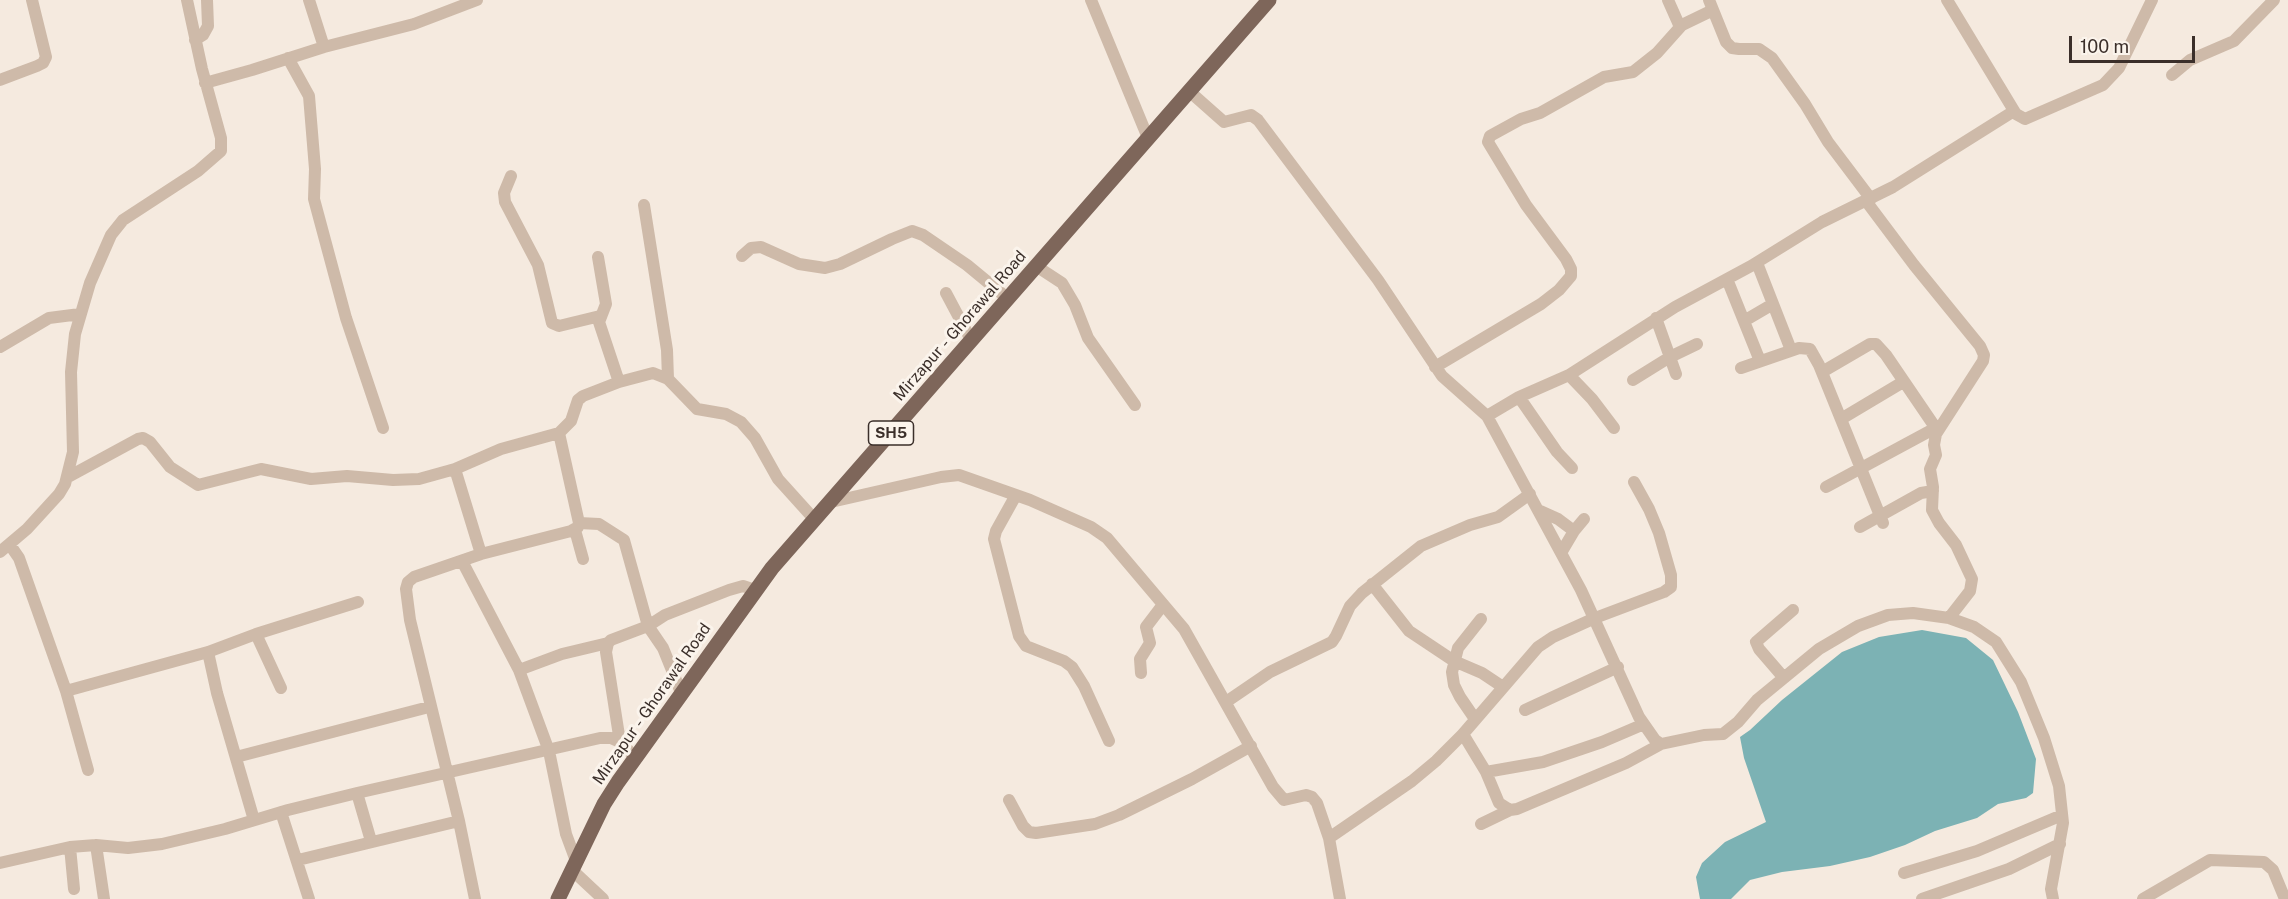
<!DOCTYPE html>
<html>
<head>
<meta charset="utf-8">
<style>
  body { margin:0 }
  #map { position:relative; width:2288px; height:899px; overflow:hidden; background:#f5eadf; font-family:"Public Sans",sans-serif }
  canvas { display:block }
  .scale { position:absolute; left:2069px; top:36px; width:126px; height:27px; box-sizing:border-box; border:3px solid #3b2f2a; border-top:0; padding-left:8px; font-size:18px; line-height:21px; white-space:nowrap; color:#3b2f2a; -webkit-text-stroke:4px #fbf4ec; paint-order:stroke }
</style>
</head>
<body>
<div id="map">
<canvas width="2288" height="899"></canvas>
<div class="scale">100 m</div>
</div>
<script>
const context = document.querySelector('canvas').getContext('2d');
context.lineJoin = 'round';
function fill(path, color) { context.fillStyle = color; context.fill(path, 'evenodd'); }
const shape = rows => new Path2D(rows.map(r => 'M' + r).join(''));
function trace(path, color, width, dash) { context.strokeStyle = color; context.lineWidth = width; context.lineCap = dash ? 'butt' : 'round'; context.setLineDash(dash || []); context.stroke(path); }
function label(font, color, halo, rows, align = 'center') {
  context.font = font + ' "Public Sans",sans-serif'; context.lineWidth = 6; context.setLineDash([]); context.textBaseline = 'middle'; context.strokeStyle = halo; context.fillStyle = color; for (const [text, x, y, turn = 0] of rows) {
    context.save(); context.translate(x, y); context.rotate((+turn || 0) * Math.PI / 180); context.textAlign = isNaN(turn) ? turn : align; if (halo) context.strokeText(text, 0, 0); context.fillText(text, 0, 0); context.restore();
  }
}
const water = shape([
  [1922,630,1966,638,1993,660,2018,712,2036,759,2033,793,2026,798,1998,804,1977,818,1935,831,1905,845,1870,857,1830,866,1782,872,1750,880,1731,899,1700,899,1696,877,1702,863,1725,842,1766,822,1744,758,1740,737,1750,730,1782,700,1842,652,1879,637]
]);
const minor = shape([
  [309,0,324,47],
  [1091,0,1148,138],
  [1668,0,1680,27],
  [1709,0,1726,42,1732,48,1739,49,1759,49,1772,58,1805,104,1828,142,1871,199],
  [1947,0,2016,114,2025,119,2103,85,2119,68,2152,0],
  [195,40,203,35,208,26,207,0],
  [288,58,309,96,315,169,314,199,346,318,383,428],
  [2172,75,2190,60,2234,41,2274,0],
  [0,80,37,66,43,63,46,57,32,0],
  [205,83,252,70,324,47,414,24,477,0],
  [1189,91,1224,122,1251,115,1258,120,1378,280,1442,376,1487,416,1581,590,1639,717,1655,740,1661,744,1704,735,1723,734,1738,722,1757,700,1819,649,1858,626,1888,615,1913,613,1949,618,1974,627,1996,642,2021,682,2044,738,2059,786,2063,823,2051,889,2053,899],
  [511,176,504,193,505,202,538,265,552,323,559,326,600,316],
  [1866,201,1914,265,1980,346,1984,355,1983,361,1936,434,1934,445,1936,455,1930,469,1933,487,1932,510,1939,523,1956,545,1972,579,1970,591,1949,618],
  [644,205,667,350,668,379],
  [742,256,751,248,761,247,799,264,825,268,840,264,892,239,912,231,923,235,967,265,1007,298],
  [598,257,606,304,599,322,619,382],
  [1757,263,1791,350],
  [1036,266,1062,283,1075,305,1088,338,1135,405],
  [1727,279,1760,361],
  [946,293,971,340],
  [1656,318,1676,374],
  [1744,321,1773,304],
  [0,347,49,318,80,314],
  [1435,367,1541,304,1559,290,1571,276,1571,269,1566,259,1526,205,1488,142,1490,136,1521,119,1540,113,1604,77,1633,72,1657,53,1682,25,1713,10],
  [1741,368,1799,348,1810,349,1819,365,1883,523],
  [1822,372,1870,344,1876,344,1886,355,1935,427],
  [1569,375,1592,399,1614,428],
  [1633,380,1670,357,1697,344],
  [1519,397,1557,452,1572,468],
  [1487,416,1519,397,1569,375,1675,307,1751,266,1822,222,1893,187,2014,111],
  [1841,419,1903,382],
  [455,469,481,554],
  [68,477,138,439,143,438,150,442,170,467,198,485,261,469,311,479,347,476,393,480,419,479,455,469,501,449,559,433,571,421,578,400,583,396,619,382,653,373,668,379,697,409,726,414,741,422,755,438,778,479,815,520],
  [1826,487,1941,425],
  [1016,495,996,531,994,539,1019,636,1026,646,1064,661,1072,667,1084,686,1109,741],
  [831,502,941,477,959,475,1030,500,1091,527,1107,538,1184,629,1273,787,1284,800,1306,795,1312,797,1317,803,1329,838,1340,899],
  [1538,510,1558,519,1574,531],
  [579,523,599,524,624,540,648,626,665,615,729,590,743,586,755,590],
  [1860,527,1921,493,1933,491],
  [575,530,583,559],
  [10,545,19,558,66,691,88,770],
  [0,552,27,529,59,494,65,484,73,452,71,372,75,334,90,283,111,235,123,220,198,171,221,151,221,138,202,69,187,0],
  [1561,553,1574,531,1584,519],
  [462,561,519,670,549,751,566,834,576,861],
  [1372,584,1409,631,1454,661,1482,673,1503,687],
  [256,634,281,688],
  [208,652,217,693,254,820],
  [519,670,562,654,608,643],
  [1141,673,1140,659,1150,643,1146,627,1162,606],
  [1784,678,1759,649,1756,642,1793,610],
  [66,691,208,652,256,634,358,602],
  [1226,702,1270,672,1332,642,1336,636,1350,606,1362,593,1421,546,1470,525,1498,517,1530,494],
  [1525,710,1618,667],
  [1475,719,1460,697,1454,685,1452,672,1458,648,1481,619],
  [1463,734,1486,772,1499,803,1510,810,1517,809,1626,763,1661,744],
  [620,742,606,652,608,643,611,640,648,626,663,648,682,695],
  [236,757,429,707],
  [1486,772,1543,762,1602,742,1644,724],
  [357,793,371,841],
  [1009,800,1023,826,1029,832,1036,833,1095,824,1119,815,1192,779,1251,746],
  [281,812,309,899],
  [1481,824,1510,810],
  [1329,838,1412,781,1436,761,1463,734,1538,647,1553,637,1595,618,1664,592,1671,587,1671,575,1659,533,1649,509,1634,482],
  [96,845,104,899],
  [70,847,74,889],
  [298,860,459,821],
  [0,863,70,847,96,845,128,848,162,844,225,829,288,810,357,793,600,738,611,738,620,742,635,757],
  [572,870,603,899],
  [1904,873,1977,851,2062,815],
  [475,899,459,821,410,620,406,589,408,582,414,577,481,554,571,531,578,527,579,523,559,433],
  [1922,899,2009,869,2060,844],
  [2143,899,2210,860,2264,862,2273,870,2285,899]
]);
const major = shape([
  [558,899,604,804,618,782,772,568,1269,0]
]);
const shields = [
  [891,433,45]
];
const shieldNames = [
  ["SH5",891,433]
];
const streetNames = [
  ["Mirzapur - Ghorawal Road",960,326,-49],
  ["Mirzapur - Ghorawal Road",652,704,-55]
];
fill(water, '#7cb2b4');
trace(minor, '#cebaa9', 12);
trace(major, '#7e665a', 15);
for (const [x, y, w] of shields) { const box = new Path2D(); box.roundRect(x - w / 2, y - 12, w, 24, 4.5); context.fillStyle = '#fbf4ec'; context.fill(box); trace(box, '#3b2f2a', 1.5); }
label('bold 15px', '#3b2f2a', null, shieldNames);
label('16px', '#3b2f2a', '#fbf4ec', streetNames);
</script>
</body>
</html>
